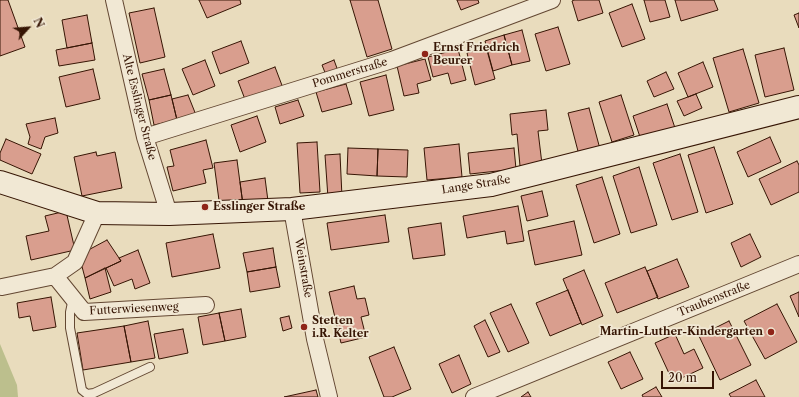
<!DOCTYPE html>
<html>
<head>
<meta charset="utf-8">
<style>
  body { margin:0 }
  #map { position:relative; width:799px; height:397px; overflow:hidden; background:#e9dcbd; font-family:"Libre Caslon Text",serif }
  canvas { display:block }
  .north { position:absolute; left:8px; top:8px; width:40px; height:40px; -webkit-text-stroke:3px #f1e8d4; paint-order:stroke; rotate:64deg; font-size:11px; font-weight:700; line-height:16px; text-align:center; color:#361504 }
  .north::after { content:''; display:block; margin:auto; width:14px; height:18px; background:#361504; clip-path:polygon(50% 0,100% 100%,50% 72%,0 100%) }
  .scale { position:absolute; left:661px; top:371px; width:53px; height:18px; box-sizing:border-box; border:2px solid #361504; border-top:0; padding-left:5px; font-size:12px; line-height:14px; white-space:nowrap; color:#361504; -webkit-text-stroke:3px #f1e8d4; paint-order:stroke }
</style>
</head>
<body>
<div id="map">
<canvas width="799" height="397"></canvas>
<div class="north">N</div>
<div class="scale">20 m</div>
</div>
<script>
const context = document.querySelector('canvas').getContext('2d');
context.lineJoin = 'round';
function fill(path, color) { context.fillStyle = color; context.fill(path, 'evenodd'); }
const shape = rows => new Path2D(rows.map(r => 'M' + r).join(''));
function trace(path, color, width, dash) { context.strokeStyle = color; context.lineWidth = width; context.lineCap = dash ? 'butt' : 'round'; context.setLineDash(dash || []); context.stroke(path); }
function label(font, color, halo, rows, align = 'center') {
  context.font = font + ' "Libre Caslon Text",serif'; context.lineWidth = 3.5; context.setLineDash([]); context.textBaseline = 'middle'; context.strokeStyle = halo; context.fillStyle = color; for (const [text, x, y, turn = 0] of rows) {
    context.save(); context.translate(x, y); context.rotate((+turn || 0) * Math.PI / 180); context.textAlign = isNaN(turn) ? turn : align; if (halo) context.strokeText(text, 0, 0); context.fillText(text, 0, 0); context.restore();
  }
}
const green = shape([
  [0,344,17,385,18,397,0,397]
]);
const building = shape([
  [0,0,8,0,25,47,0,56,0,0],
  [199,0,240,0,241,4,207,18,199,0],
  [350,0,378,0,392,49,367,57,350,0],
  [457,0,478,0,479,3,461,10,457,0],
  [574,0,599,0,603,13,578,21,572,1,574,0],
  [644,0,665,0,670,17,650,22,644,0],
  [675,0,714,0,718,10,681,21,675,0],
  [632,4,645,39,622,47,609,13,632,4],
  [154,8,165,57,140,63,129,13,154,8],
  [799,13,799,28,794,15,799,13],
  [87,15,92,43,67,48,62,20,87,15],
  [558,27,570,64,546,71,535,34,558,27],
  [522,30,530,61,512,65,504,35,522,30],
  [504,35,512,65,493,71,485,41,504,35],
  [241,41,249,63,220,74,212,52,241,41],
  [92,43,95,60,59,66,56,50,92,43],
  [486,47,495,79,475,85,467,53,486,47],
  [784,48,794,90,765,97,755,55,784,48],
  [458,49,466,80,451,84,448,73,433,77,428,57,458,49],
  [743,49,759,103,729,112,713,58,743,49],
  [425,59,431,80,417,84,419,93,404,96,397,66,425,59],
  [205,60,215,86,193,95,182,69,205,60],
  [334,60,338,71,326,75,322,65,334,60],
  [703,62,713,87,688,97,678,73,703,62],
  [275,67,283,88,246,102,238,81,275,67],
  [93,69,100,99,66,107,59,77,93,69],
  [164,69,171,95,149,100,142,74,164,69],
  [666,72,674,89,654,97,647,81,666,72],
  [386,75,394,110,369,116,360,82,386,75],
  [346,84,352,104,322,112,316,92,346,84],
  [696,94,702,108,684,116,677,101,696,94],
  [171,95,177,120,154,125,149,100,171,95],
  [188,95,196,115,177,120,172,99,188,95],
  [621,95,634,135,612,142,599,102,621,95],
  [298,100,304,116,280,124,275,107,298,100],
  [667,104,675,128,641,140,633,116,667,104],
  [589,108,600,149,579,155,568,113,589,108],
  [546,110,548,130,538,131,542,164,520,166,517,134,512,135,510,114,546,110],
  [257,116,266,142,240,152,231,125,257,116],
  [55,118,58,133,45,137,41,149,28,144,30,137,26,124,55,118],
  [770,137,781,162,748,177,737,152,770,137],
  [6,139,41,154,32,174,0,160,0,153,6,139],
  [206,140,213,168,203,170,206,183,173,191,167,167,174,166,170,150,206,140],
  [317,142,320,192,300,193,297,143,317,142],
  [459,144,462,177,427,180,424,148,459,144],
  [714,147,733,204,706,213,688,155,714,147],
  [348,148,378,149,377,176,347,174,348,148],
  [514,148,516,169,470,174,468,153,514,148],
  [378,149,408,150,407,177,377,176,378,149],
  [96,152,97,156,115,152,122,188,82,196,74,157,96,152],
  [340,154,342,197,328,198,325,155,340,154],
  [680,154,698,212,672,220,653,163,680,154],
  [237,160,243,205,220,208,214,163,237,160],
  [797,161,799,165,799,192,771,205,759,179,797,161],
  [639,167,657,225,631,233,613,176,639,167],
  [602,177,620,234,594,243,576,185,602,177],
  [265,178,268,201,243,205,240,182,265,178],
  [542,191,548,216,527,221,521,196,542,191],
  [518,206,524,241,507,244,505,231,467,238,463,216,518,206],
  [66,211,75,250,31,260,26,236,49,231,45,216,66,211],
  [385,215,389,242,331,250,327,223,385,215],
  [574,221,582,255,535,265,528,231,574,221],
  [441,223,445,255,413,259,408,228,441,223],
  [213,234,220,268,172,277,166,243,213,234],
  [750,234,761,257,741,267,731,243,750,234],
  [107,240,121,261,85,278,79,255,107,240],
  [273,248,276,267,247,272,243,253,273,248],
  [138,250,150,283,135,289,132,279,114,286,106,268,121,261,119,258,138,250],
  [677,259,689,287,658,299,647,271,677,259],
  [276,267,280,287,250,292,247,272,276,267],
  [645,267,658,297,617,313,605,283,645,267],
  [105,268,111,292,90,299,85,278,105,268],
  [584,270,603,316,582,325,563,279,584,270],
  [354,286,357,299,365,298,369,315,361,317,366,337,341,343,329,292,354,286],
  [568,290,581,323,550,336,536,303,568,290],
  [799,292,799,317,790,296,799,292],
  [51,297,56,327,33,331,30,316,19,318,17,303,51,297],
  [511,304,529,343,508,352,490,313,511,304],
  [777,304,797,342,765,359,744,321,777,304],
  [241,309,246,337,225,341,219,313,241,309],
  [219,313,225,341,203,345,198,317,219,313],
  [289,316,292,328,283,331,280,318,289,316],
  [485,320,500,352,488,357,474,326,485,320],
  [148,321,155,358,131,362,124,326,148,321],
  [729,321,751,365,720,380,699,336,729,321],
  [124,326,131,362,83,370,77,333,124,326],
  [183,329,188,353,159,359,154,334,183,329],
  [675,334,684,354,694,349,703,368,673,382,655,343,675,334],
  [394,347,411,389,392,397,384,397,369,357,394,347],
  [630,352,643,379,621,389,608,362,630,352],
  [459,355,471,384,452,393,439,364,459,355],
  [756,380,765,397,731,397,729,394,756,380],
  [656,387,662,397,643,397,642,395,656,387],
  [316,390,318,397,284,397,316,390],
  [528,392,531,397,521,397,528,392]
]);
const service = shape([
  [73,298,70,312,70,328,82,390,87,394,94,393,150,367]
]);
const minor = shape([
  [114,0,145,137,169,214],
  [145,137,392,60,552,0],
  [292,209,315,339,329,397],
  [55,276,84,312,206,305],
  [2,287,55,276,75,262,97,213],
  [474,397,799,264]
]);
const secondary = shape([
  [0,182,97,213,169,214,292,209,491,185,799,107]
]);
const markers = [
  [425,54,4,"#8f2418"],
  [205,207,4,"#8f2418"],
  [304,327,4,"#8f2418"],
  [771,332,4,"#8f2418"]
];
const poiNames = [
  ["Ernst Friedrich",433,48],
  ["Beurer",433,61],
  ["Esslinger Straße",213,207],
  ["Stetten",312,321],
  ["i.R. Kelter",312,334],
  ["Martin-Luther-Kindergarten",763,332,"right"]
];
const streetNames = [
  ["Pommerstraße",350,73,-17],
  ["Alte Esslinger Straße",139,107,76],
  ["Lange Straße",476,185,-9],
  ["Weinstraße",303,268,80],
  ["Traubenstraße",714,299,-22],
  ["Futterwiesenweg",134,309,-3]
];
fill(green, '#bcbf8d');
fill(building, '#d99e8e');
trace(building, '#361504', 1);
trace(service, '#634732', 10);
trace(minor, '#634732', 18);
trace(secondary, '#361504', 24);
trace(service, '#f1e8d4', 8);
trace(minor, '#f1e8d4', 16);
trace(secondary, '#f1e8d4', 22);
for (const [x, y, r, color] of markers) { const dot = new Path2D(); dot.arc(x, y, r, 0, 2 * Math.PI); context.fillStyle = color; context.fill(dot); trace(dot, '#f1e8d4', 1.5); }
label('bold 11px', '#361504', '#f1e8d4', poiNames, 'left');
label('11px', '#361504', '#f1e8d4', streetNames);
</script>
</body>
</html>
